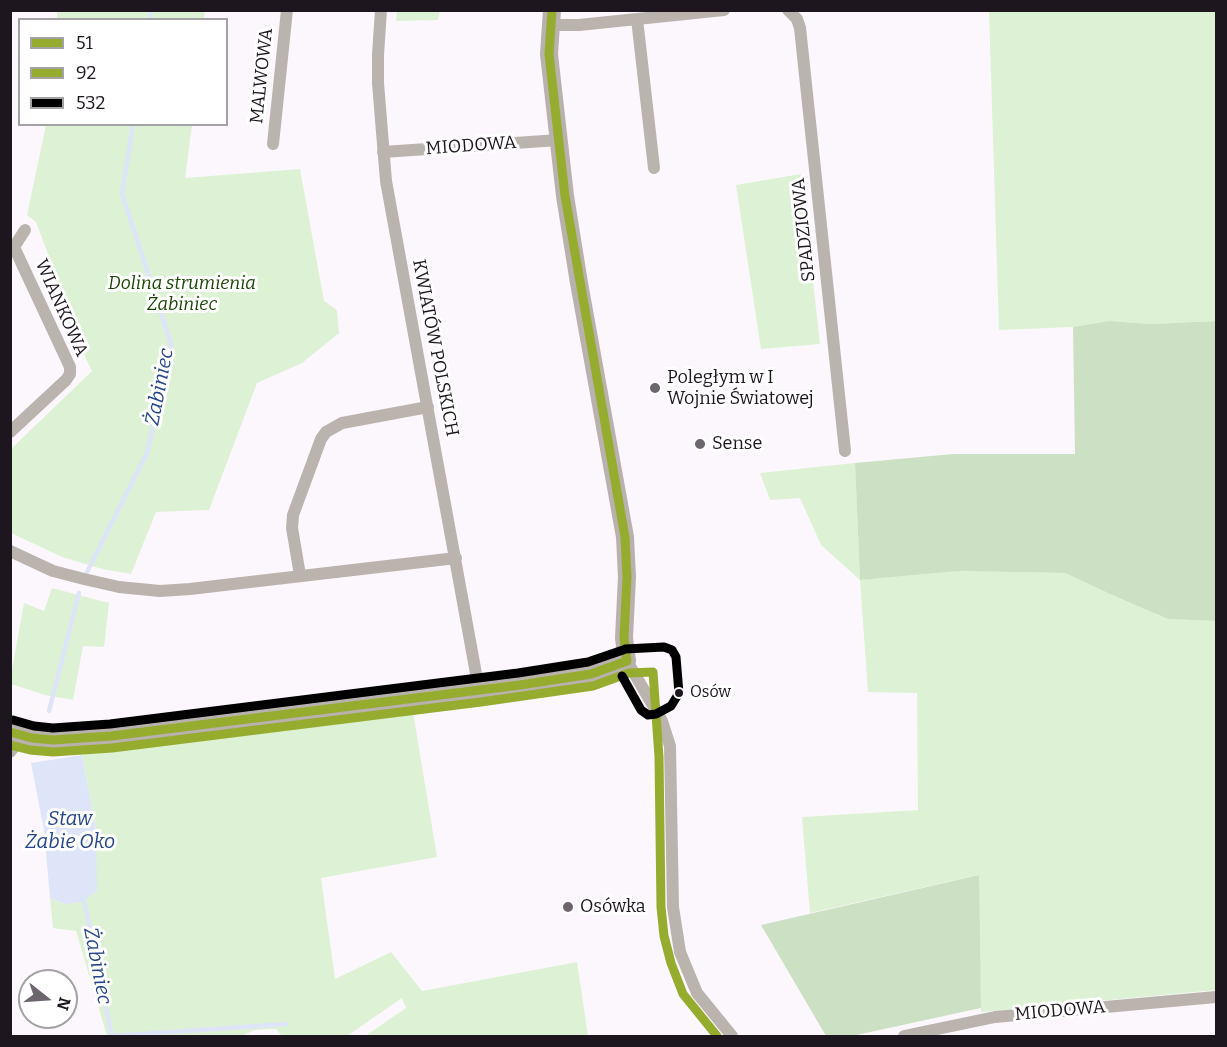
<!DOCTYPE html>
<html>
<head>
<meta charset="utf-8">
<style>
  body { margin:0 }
  #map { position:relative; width:1227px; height:1047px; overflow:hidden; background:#fcf7fd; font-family:Bitter,serif }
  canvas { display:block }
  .frame { position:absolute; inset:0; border:12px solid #1e161f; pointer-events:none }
  .legend { position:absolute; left:18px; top:18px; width:210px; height:108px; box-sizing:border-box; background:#fff; border:2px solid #a5a2a5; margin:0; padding:8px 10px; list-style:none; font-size:18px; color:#1e161f }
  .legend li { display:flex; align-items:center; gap:12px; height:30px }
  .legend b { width:30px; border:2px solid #a5a2a5 }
  .north { position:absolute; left:18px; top:969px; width:60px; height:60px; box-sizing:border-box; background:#fff; border:2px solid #a5a2a5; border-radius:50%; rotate:107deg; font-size:16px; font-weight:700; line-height:24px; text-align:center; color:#1e161f }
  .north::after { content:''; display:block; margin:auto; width:21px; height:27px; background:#6c656d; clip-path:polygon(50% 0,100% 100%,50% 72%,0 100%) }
</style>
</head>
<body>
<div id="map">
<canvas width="1227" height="1047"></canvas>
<div class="frame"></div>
<ul class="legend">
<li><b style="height:8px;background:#95ac2f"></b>51</li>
<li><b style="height:8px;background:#95ac2f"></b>92</li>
<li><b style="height:8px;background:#000"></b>532</li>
</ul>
<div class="north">N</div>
</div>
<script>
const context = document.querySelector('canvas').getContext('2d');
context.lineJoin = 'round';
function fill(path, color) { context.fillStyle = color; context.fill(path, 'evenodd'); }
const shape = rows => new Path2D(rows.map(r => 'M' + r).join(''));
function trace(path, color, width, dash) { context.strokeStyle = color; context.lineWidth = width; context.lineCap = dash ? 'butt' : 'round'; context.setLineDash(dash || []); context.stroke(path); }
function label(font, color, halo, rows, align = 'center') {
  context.font = font + ' Bitter,serif'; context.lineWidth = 6; context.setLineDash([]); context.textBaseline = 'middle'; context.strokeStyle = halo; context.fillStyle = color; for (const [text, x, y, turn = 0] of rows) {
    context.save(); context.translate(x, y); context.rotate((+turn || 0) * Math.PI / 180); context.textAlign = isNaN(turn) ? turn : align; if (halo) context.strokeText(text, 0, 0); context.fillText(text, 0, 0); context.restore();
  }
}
const green = shape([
  [57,11,57,10,205,11,204,19,57,19],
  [397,11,397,10,440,11,438,20,396,21],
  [989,11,1216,11,1216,321,1151,324,1109,321,1073,327,999,330],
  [46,125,192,125,185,178,300,169,324,301,337,310,339,333,302,363,257,383,209,510,156,512,131,574,102,569,62,557,11,533,11,449,92,371,49,281,51,262,36,222,27,215],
  [801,174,820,344,761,349,736,185],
  [855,463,860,580,959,571,1065,573,1112,595,1168,619,1216,621,1216,990,981,1012,978,875,810,913,802,817,918,810,917,693,868,692,860,580,821,545,800,498,770,500,760,473],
  [52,588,109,603,104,647,83,646,73,700,45,695,11,684,11,675,24,603,44,611],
  [413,712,437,857,321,878,335,979,391,952,422,991,577,962,588,1036,365,1036,406,1008,402,998,347,1036,282,1036,276,1029,270,1029,255,1030,241,1036,107,1036,76,931,53,928,50,898,65,904,96,829,82,755,95,751]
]);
const forest = shape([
  [1109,321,1151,324,1216,321,1216,621,1168,619,1112,595,1065,573,959,571,860,580,855,463,953,454,1075,454,1073,327],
  [979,875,981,1008,967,1011,852,1036,826,1036,761,925]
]);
const water = shape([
  [82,755,96,829,97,891,81,902,65,904,50,898,44,830,31,763]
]);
const stream = shape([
  [150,20,151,10],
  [87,572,147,453,171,344,122,194,133,124],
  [49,711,79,593],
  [83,896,112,1036,286,1024]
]);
const street = shape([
  [381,10,378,55,378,83,386,181,479,690],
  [788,10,797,19,800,28,845,451],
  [637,19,654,168],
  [550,25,579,25,724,10],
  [273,144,287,10],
  [383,152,559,140],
  [14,247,25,230],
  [10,252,14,247,70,367,70,374,66,380,10,432],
  [10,551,53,571,84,579,119,587,160,591,190,589,456,558],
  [300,575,292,528,293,515,321,439,326,432,342,423,428,407],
  [627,661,662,721,670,746,673,907,680,952,697,993,732,1036],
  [10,752,23,736],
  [904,1036,995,1017,1216,997]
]);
const secondary = shape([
  [10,732,32,738,53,740,111,736,520,685,591,674,627,661,624,638,627,577,625,537,579,283,565,196,549,54,552,10]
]);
const bus1 = shape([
  [552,10,549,54,565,196,625,537,627,577,624,638,627,661],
  [10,732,32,738,53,740,111,736,520,685,591,674,627,661]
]);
const bus2 = shape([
  [10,745,30,750,53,752,112,748,481,702,593,686,629,673,653,672,659,757,661,907,664,936,671,963,683,994,717,1036]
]);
const bus3 = shape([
  [622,676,641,710,648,715,656,714,671,706,679,693,676,657,672,650,664,647,625,649],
  [13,720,34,726,53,728,110,724,518,673,588,662,623,650]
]);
const markers = [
  [655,388,6,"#6c656d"],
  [700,444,6,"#6c656d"],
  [679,693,5,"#1e161f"],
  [568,907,6,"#6c656d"]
];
const busNames = [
  ["Osów",690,693]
];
const streetNames = [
  ["MALWOWA",262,76,-84],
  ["MIODOWA",471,146,-4],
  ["SPADZIOWA",804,230,-96],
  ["WIANKOWA",61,308,66],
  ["KWIATÓW POLSKICH",435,348,79],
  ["MIODOWA",1060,1011,-5]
];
const parkNames = [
  ["Dolina strumienia",182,284],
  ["Żabiniec",182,305]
];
const poiNames = [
  ["Poległym w I",667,378],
  ["Wojnie Światowej",667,399],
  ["Sense",712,444],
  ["Osówka",580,907]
];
const waterNames = [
  ["Żabiniec",160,387,-79],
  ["Staw",70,819],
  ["Żabie Oko",70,842],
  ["Żabiniec",97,966,79]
];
fill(green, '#ddf2d4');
fill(forest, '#cce1c3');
fill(water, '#dee5f9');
trace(stream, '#dee5f9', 4.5);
trace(street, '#bab3ae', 12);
trace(secondary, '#b9b1ae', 18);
trace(bus1, '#95ac2f', 9);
trace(bus2, '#95ac2f', 9);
trace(bus3, '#000', 9);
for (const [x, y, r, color] of markers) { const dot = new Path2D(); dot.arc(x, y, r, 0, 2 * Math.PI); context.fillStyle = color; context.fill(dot); trace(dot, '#fff', 2); }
label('16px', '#1e161f', '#fff', busNames, 'left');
label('18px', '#1e161f', '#fff', streetNames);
label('italic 18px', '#1c4406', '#fff', parkNames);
label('18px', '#1e161f', '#fff', poiNames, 'left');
label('italic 20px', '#27458c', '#fff', waterNames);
</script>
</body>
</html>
